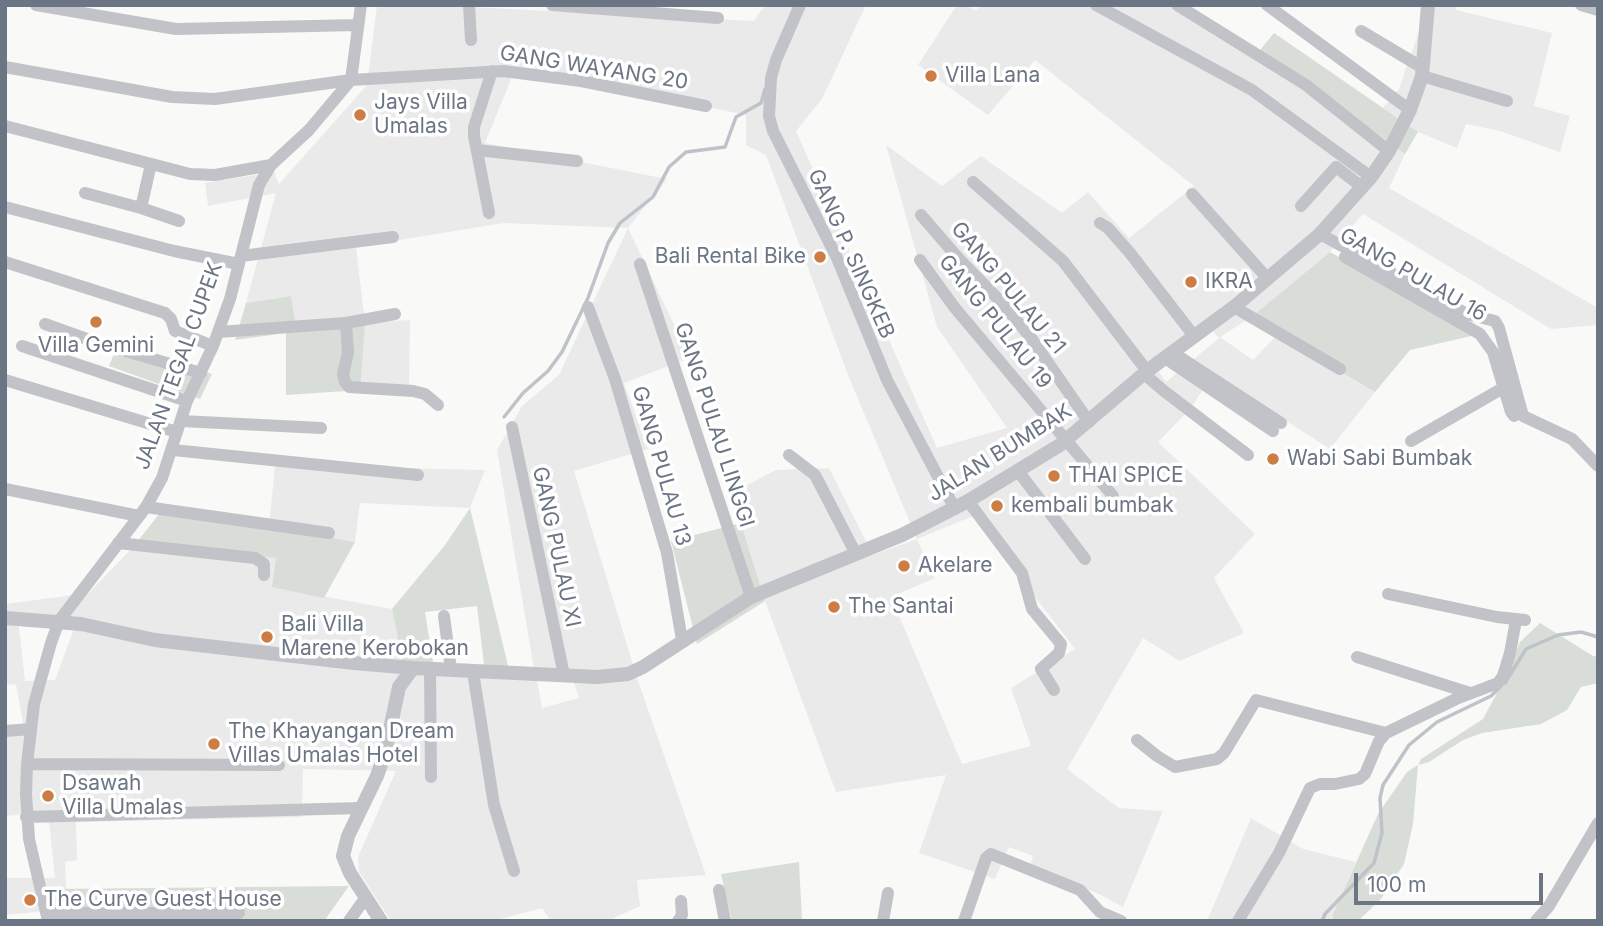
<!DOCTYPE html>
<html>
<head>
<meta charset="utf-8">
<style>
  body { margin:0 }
  #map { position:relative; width:1603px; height:926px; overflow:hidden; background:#f9f9f7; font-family:Inter,sans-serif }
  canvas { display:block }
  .frame { position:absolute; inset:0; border:7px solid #6c7584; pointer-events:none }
  .scale { position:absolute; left:1354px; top:873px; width:189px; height:32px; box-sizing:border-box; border:4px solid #6c7584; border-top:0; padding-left:9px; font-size:21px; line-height:24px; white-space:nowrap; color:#6c7584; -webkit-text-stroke:5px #fff; paint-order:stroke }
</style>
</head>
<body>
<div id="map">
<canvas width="1603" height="926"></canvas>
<div class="frame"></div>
<div class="scale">100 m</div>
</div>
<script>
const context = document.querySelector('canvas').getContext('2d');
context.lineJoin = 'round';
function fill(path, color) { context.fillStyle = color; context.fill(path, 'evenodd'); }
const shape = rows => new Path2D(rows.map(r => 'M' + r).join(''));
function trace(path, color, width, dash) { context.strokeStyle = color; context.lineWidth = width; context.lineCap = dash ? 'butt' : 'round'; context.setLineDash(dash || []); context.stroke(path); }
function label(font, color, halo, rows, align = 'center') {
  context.font = font + ' Inter,sans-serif'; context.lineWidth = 7; context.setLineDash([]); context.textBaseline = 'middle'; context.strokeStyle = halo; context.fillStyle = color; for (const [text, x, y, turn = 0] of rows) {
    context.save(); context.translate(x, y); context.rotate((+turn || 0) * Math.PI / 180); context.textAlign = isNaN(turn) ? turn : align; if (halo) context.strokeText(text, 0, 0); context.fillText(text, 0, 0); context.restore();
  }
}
const built = shape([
  [377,5,430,5,754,21,765,5,866,5,822,99,796,131,937,448,1007,428,937,327,886,145,942,186,981,156,1062,213,1088,192,1129,238,1194,186,1035,60,988,115,918,65,957,5,965,5,976,11,981,5,1180,5,1260,50,1405,154,1389,188,1598,308,1598,325,1551,329,1363,214,1330,252,1250,318,1220,337,1253,360,1278,334,1375,392,1330,449,1213,374,1191,408,1158,442,1255,534,1214,578,1244,633,1180,661,1143,638,1067,769,1119,808,1163,811,1123,907,1099,894,1030,865,1033,856,1009,847,995,879,919,853,946,775,836,792,765,601,732,493,776,470,829,468,873,555,917,539,848,375,766,155,746,145,746,115,516,67,485,143,667,179,628,228,690,358,624,383,648,449,574,471,638,681,706,875,637,880,640,906,607,921,551,921,542,908,492,921,391,921,359,872,358,857,396,771,303,769,302,817,76,822,77,860,65,862,66,889,55,889,54,910,5,915,5,878,55,878,48,812,5,816,5,729,24,728,16,684,5,685,5,604,89,593,134,546,277,558,273,587,392,609,404,669,535,675,497,450,522,406,559,375,628,228,504,223,356,247,365,323,410,320,409,388,360,390,297,331,291,296,246,303,276,193,208,206,205,183,274,172,279,184,367,85],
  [1207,325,1219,338,1166,382,1155,366],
  [973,516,1075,649,1011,688,1031,746,962,764,891,597,935,578,917,539],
  [18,620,76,623,55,680,25,681],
  [536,675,573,679,579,698,542,708],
  [1428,5,1456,5,1456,10,1552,33,1534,106,1570,116,1560,152,1500,131,1466,124,1457,148,1418,132,1383,108,1399,89],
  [275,466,361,467,485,470,470,508,360,503,355,542,269,526],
  [1251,818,1303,849,1356,862,1333,914,1333,921,1207,921]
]);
const green = shape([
  [1274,33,1418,132,1405,154,1260,50],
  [1330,252,1480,334,1410,350,1375,392,1250,318],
  [291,296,297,331,365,323,360,390,286,395,286,333,235,340,246,303],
  [118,344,212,374,200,399,109,366],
  [470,508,510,674,485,672,477,606,425,612,434,669,404,669,392,609,445,545],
  [163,509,269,526,355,542,324,598,272,587,276,558,134,546],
  [741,523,765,601,697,644,671,541],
  [1540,623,1593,656,1598,657,1598,683,1581,687,1567,710,1541,724,1482,733,1463,740,1429,762,1418,765,1413,824,1404,864,1381,899,1358,921,1333,921,1333,914,1378,814,1407,772,1418,765,1421,759,1483,719,1507,674,1520,642],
  [799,862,802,921,732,921,721,874],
  [349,886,324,921,149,917,148,921,57,921,54,910,55,889]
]);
const stream = shape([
  [504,417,523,393,548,371,562,352,588,298,608,243,620,223,653,197,669,167,686,152,725,147,736,117,761,103,765,89],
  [1505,683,1526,649,1558,635,1581,632,1598,637],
  [1322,921,1325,914,1374,863,1382,833,1380,798,1383,785,1409,745,1437,722,1491,696,1499,688]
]);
const minor = shape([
  [36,5,176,29,358,25],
  [469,5,471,40],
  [552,5,718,18],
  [800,5,776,60,771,78,769,116,773,131,837,258,887,380,955,509],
  [1096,5,1252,90,1371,177],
  [1177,5,1306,85,1389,151],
  [1267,5,1410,110],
  [1581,5,1598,10],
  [1361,31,1423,68],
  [5,67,172,97,215,99,351,80,503,71,581,81,706,106],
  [1422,76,1507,101],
  [5,126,190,174,215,175,271,165],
  [477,150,577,161],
  [973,182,1063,261,1147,371],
  [85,193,141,208,179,221],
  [1192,194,1268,279],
  [1301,206,1336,167,1362,187],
  [5,207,174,251,239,264],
  [141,208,151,164],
  [489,213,474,136,474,127,492,71],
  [921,215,959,259,1003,304,1031,338,1089,422],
  [1100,223,1108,228,1130,253,1194,336],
  [1320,234,1467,314,1495,321,1499,328,1523,416,1572,439,1598,466],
  [241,256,393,237],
  [1345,257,1480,334,1493,352,1511,412,1514,416],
  [920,260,955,308,1113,496],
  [5,262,165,313,171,319,175,331,213,346],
  [640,264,751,597],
  [588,307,615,379,667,553,682,640],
  [1234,307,1340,369],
  [346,323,348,353,343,374,345,382,349,387,413,391,425,394,438,405],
  [45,324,95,342,201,373],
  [218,332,346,323,395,314],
  [22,346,187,401],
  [1172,352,1281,423],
  [1165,358,1273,431],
  [1144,374,1164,391,1248,455],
  [5,380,177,432],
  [181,421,321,428],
  [512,427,564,675],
  [1411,441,1503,388],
  [173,450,418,475],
  [789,455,815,475,856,554],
  [1018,471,1085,559],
  [5,489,139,516],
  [968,501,1022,573,1032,609,1061,644,1059,653,1041,669,1054,690],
  [146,507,329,533],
  [118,543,255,558,264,564,264,575],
  [1388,594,1497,617,1525,620],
  [444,616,451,670],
  [1357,657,1470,693],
  [430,669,431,777],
  [473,672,494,805,514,871],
  [5,731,31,729],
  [1137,740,1157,756,1175,767,1217,759,1224,753,1256,700,1386,733],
  [27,764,279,765],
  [26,817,361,808],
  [719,890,725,921],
  [47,913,239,913],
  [48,921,29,839,26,794,27,764,34,704,51,643,59,621,146,507,162,478,187,401,213,346,230,299,259,185,271,165,309,130,351,80,361,5],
  [349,921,366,897],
  [678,921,682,915,681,901],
  [883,921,888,893],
  [964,921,986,858,991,854,1080,890,1100,912,1121,921],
  [1238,921,1279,853,1310,788,1320,784,1335,784,1359,779,1365,774,1379,741,1386,733,1456,699,1498,683,1503,676,1510,653,1516,620],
  [1536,921,1549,906,1598,823]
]);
const tertiary = shape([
  [5,618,81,624,155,640,354,663,413,668,597,677,628,674,643,667,751,597,902,535,968,501,1060,445,1147,371,1234,307,1320,234,1371,177,1389,151,1410,110,1422,76,1428,5],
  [381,921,350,873,343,856,348,836,377,776,385,753,399,687,413,668]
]);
const markers = [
  [931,76,7,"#cd7d43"],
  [360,115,7,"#cd7d43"],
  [820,257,7,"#cd7d43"],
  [1191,282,7,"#cd7d43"],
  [96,322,7,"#cd7d43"],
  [1273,459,7,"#cd7d43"],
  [1054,476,7,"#cd7d43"],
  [997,506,7,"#cd7d43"],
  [904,566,7,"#cd7d43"],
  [834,607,7,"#cd7d43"],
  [267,637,7,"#cd7d43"],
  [214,744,7,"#cd7d43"],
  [48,796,7,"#cd7d43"],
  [30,900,7,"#cd7d43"]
];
const streetNames = [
  ["GANG WAYANG 20",594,68,9],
  ["GANG P. SINGKEB",851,254,66],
  ["GANG PULAU 16",1413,275,30],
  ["GANG PULAU 21",1008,288,50],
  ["GANG PULAU 19",995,322,51],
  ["JALAN TEGAL CUPEK",179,366,-70],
  ["GANG PULAU LINGGI",714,425,72],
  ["JALAN BUMBAK",1000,453,-32],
  ["GANG PULAU 13",661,466,74],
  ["GANG PULAU XI",556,547,78]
];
const poiNames = [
  ["Villa Lana",945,76],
  ["Jays Villa",374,103],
  ["Umalas",374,127],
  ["Bali Rental Bike",806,257,"right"],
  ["IKRA",1205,282],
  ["Villa Gemini",96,346,"center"],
  ["Wabi Sabi Bumbak",1287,459],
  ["THAI SPICE",1068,476],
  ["kembali bumbak",1011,506],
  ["Akelare",918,566],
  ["The Santai",848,607],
  ["Bali Villa",281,625],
  ["Marene Kerobokan",281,649],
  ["The Khayangan Dream",228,732],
  ["Villas Umalas Hotel",228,756],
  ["Dsawah",62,784],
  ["Villa Umalas",62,808],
  ["The Curve Guest House",44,900]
];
fill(built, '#eaeaea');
fill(green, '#d8ddd7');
trace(stream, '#bdc3c9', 3.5);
trace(minor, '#c1c3c8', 12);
trace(tertiary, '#c1c3c8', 14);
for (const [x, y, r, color] of markers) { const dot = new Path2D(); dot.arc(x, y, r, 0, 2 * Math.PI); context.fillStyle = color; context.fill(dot); trace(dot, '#fff', 2.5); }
label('21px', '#6c7584', '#fff', streetNames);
label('21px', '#6c7584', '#fff', poiNames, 'left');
</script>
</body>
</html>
